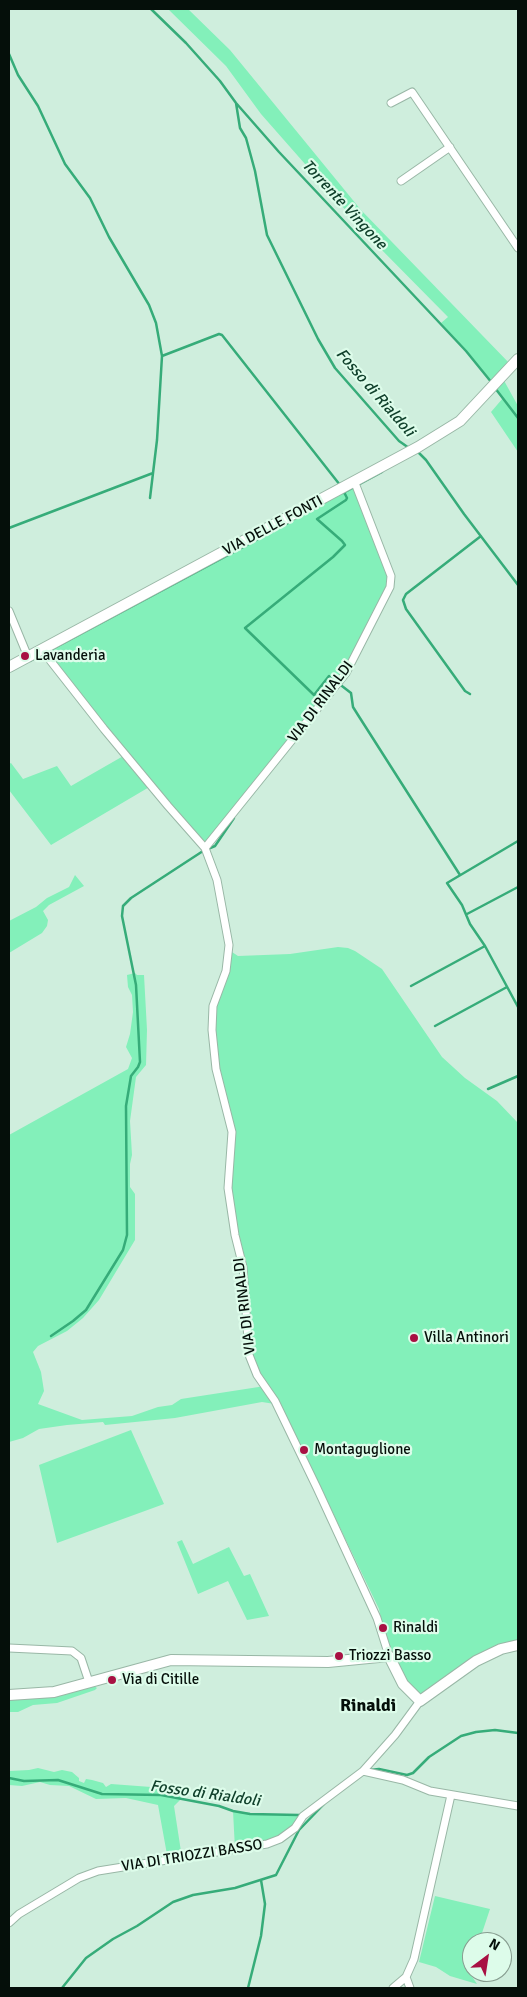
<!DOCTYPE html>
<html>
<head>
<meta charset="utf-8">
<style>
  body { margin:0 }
  #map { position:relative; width:527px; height:1997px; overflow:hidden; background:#cfeedd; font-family:Signika,sans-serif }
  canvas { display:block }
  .frame { position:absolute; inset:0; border:10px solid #050f0a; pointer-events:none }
  .north { position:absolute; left:462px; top:1932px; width:50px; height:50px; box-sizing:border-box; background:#ddfcea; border:1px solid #879d90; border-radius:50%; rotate:31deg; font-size:14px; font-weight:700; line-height:20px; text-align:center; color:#050f0a }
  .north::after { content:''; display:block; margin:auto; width:18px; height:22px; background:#a81143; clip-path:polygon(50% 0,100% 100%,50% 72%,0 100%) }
</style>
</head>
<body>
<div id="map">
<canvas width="527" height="1997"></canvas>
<div class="frame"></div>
<div class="north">N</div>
</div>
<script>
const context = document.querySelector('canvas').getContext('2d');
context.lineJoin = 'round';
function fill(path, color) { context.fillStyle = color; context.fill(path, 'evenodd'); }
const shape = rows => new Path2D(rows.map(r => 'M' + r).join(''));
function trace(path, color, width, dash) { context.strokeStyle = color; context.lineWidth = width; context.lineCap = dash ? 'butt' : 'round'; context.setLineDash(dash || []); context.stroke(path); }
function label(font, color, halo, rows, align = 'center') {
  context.font = font + ' Signika,sans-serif'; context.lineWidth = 4.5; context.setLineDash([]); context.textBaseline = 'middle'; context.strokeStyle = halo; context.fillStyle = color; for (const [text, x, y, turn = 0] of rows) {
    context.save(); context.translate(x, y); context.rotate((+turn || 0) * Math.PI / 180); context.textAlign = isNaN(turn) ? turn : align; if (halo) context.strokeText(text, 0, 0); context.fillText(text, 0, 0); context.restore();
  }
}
const green = shape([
  [168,9,188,9,230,50,361,210,512,366,502,377,518,406,518,452,491,412,503,398,466,351,441,323,448,317,371,239,261,114,226,66],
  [355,483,391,576,390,587,346,673,205,848,151,786,51,845,9,790,9,764,11,763,23,779,57,766,71,786,125,755,42,650],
  [75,875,84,886,49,905,43,911,48,920,47,926,42,933,9,953,9,921,36,907,47,898,69,887],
  [338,947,348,948,355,951,382,969,442,1057,465,1078,497,1101,518,1123,518,1645,501,1649,420,1701,389,1656,379,1609,281,1405,262,1402,175,1418,105,1425,103,1422,67,1425,39,1429,23,1438,9,1442,9,1135,128,1069,132,1058,126,1047,130,1034,133,1012,132,995,128,987,127,975,135,973,137,975,144,975,147,1030,146,1065,136,1077,130,1121,132,1155,130,1164,130,1187,135,1194,135,1240,99,1300,83,1318,67,1331,38,1346,33,1352,41,1372,44,1391,38,1404,82,1420,132,1416,158,1407,172,1405,181,1399,265,1386,249,1355,243,1267,228,1188,232,1146,216,1069,213,1006,229,950,238,956,290,954],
  [131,1430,164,1504,57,1543,39,1465],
  [182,1540,193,1564,229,1547,244,1576,250,1574,269,1616,247,1620,228,1581,198,1594,177,1542],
  [89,1682,97,1688,95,1690,57,1703,33,1705,18,1712,9,1712,9,1695],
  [38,1768,54,1772,62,1770,72,1772,79,1778,79,1781,84,1783,86,1779,92,1780,103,1783,106,1787,111,1784,178,1789,181,1799,174,1806,182,1858,168,1860,158,1805,126,1798,96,1799,69,1786,50,1785,40,1782,22,1786,9,1785,9,1771,29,1770],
  [233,1811,260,1814,303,1816,280,1839,235,1849],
  [435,1896,490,1909,479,1942,472,1942,472,1964,469,1972,477,1984,450,1976,436,1967,419,1962]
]);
const stream = shape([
  [151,9,186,43,220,81,236,103,279,152,466,351,492,383],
  [9,54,18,75,38,106,65,164,90,198,109,237,149,305,156,323,162,356,157,440,150,498],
  [236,103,240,128,246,138,255,171,267,235,318,339,335,368,399,441,409,448],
  [162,356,219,334,222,335,340,485],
  [495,388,518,418],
  [417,451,426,460,464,514,518,585],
  [343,490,347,498,346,500,317,519,342,541,345,545,333,557,245,628,314,695,329,676,351,693,353,707,358,715,460,875],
  [343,493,382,472],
  [9,528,153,473],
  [30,661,290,522],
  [470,694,465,691,406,609,403,600,406,594,481,536],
  [518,841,447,883,462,905,470,924,485,946,518,1007],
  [467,914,518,887],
  [411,986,485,946],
  [435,1026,507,987],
  [488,1089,518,1076],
  [51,1336,73,1321,86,1310,123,1250,127,1235,126,1106,131,1076,138,1067,140,1062,136,985,122,916,123,906,131,898,203,851,215,846,234,818],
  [370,1770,379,1769,407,1775,413,1773,429,1757,461,1736,476,1732,495,1730,518,1733],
  [9,1778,24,1781,58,1780,102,1794,161,1795,219,1806,233,1811,250,1814,299,1815,301,1817],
  [62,1988,86,1958,113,1939,137,1926,173,1902,193,1895,235,1888,276,1875,299,1830,324,1804],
  [248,1988,261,1936,265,1904,261,1880]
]);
const street = shape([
  [391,103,412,92,518,248],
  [401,181,450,147],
  [9,611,28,657],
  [42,650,104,729,168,806,205,848,217,880,229,945,226,971,213,1006,212,1030,216,1069,232,1132,228,1188,235,1235,243,1267,249,1355,257,1375,275,1401,317,1488,377,1618,389,1656],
  [205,848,346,673,390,587,391,576,355,483],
  [9,1648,72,1651,81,1658,89,1682],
  [363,1771,403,1780,430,1791,518,1806],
  [9,1923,19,1914,79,1878,98,1871,267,1844,280,1839,295,1828,303,1816,363,1771,395,1735,420,1701],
  [406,1977,410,1988],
  [393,1988,406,1977,414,1959,451,1795]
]);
const secondary = shape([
  [9,667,418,447,460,421,518,359],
  [9,1695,54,1692,171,1660,328,1662,389,1656,403,1684,420,1701,476,1661,501,1649,518,1645]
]);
const markers = [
  [25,656,5,"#a81143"],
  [414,1338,5,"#a81143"],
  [304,1450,5,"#a81143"],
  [383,1628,5,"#a81143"],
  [339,1656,5,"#a81143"],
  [112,1680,5,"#a81143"]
];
const streetNames = [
  ["VIA DELLE FONTI",273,526,-28],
  ["VIA DI RINALDI",321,702,-53],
  ["VIA DI RINALDI",245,1306,-97],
  ["VIA DI TRIOZZI BASSO",192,1856,-9]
];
const poiNames = [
  ["Lavanderia",35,656],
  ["Villa Antinori",424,1338],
  ["Montaguglione",314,1450],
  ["Rinaldi",393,1628],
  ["Triozzi Basso",349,1656],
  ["Via di Citille",122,1680]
];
const waterNames = [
  ["Torrente Vingone",344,205,47],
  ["Fosso di Rialdoli",375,393,49],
  ["Fosso di Rialdoli",205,1794,8]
];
const quarterNames = [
  ["Rinaldi",368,1706]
];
fill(green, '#83f0ba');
trace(stream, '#36ac79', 2.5);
trace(street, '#99b7a6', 9);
trace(secondary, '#99b7a6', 12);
trace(street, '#fff', 7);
trace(secondary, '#fff', 10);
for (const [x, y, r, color] of markers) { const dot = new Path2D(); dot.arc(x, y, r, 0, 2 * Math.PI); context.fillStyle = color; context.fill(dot); trace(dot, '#ddfcea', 2); }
label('15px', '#050f0a', '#ddfcea', streetNames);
label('15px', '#050f0a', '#ddfcea', poiNames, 'left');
label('italic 16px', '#11412c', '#ddfcea', waterNames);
label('bold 18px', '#050f0a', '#ddfcea', quarterNames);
</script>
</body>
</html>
